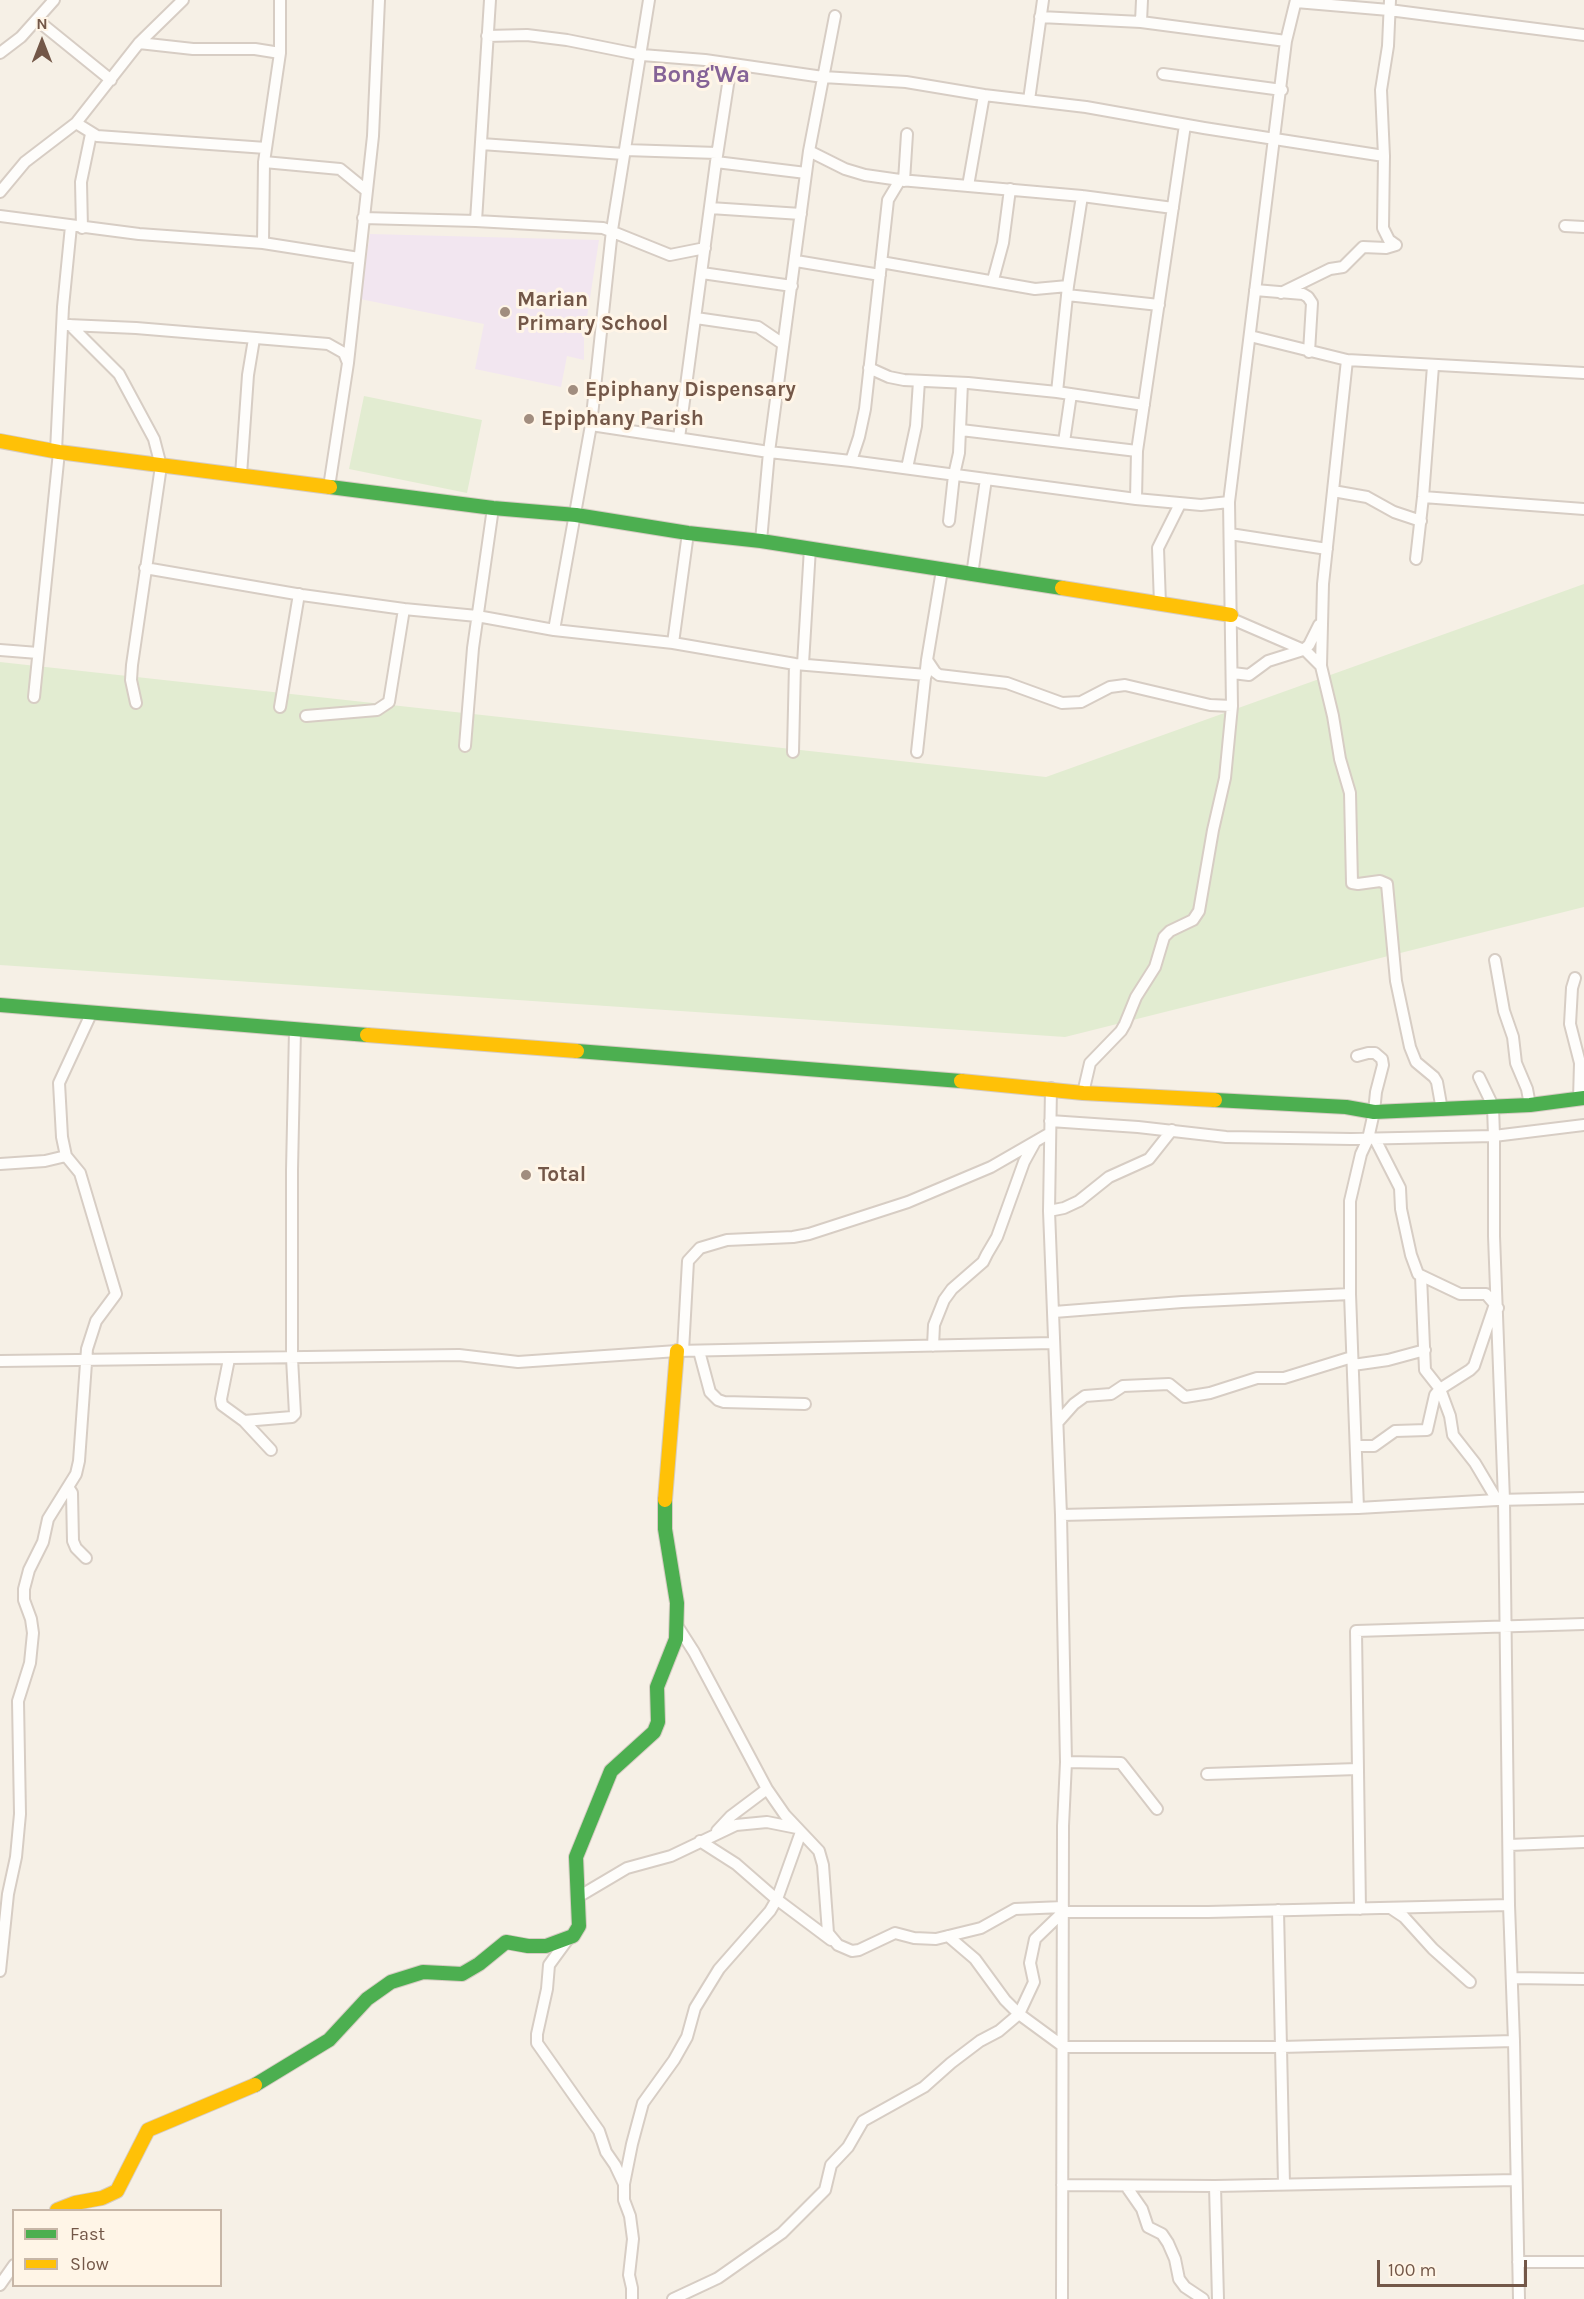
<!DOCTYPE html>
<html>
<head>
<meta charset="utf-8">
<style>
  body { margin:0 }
  #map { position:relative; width:1584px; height:2299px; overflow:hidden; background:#f6f0e6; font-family:Karla,sans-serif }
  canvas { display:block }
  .legend { position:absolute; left:12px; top:2209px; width:210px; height:78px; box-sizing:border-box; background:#fff5e7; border:2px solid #c7b6a7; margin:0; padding:8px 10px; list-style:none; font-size:18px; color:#735748 }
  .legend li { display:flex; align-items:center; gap:12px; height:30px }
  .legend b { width:30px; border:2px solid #c7b6a7 }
  .north { position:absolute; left:12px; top:12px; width:60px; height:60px; -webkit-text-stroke:4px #fff5e7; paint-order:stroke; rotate:0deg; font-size:16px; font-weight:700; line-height:24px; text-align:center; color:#735748 }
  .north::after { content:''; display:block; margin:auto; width:21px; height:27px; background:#735748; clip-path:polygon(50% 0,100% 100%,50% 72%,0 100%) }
  .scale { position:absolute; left:1377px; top:2260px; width:150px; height:27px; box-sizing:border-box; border:3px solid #735748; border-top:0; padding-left:8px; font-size:18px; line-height:21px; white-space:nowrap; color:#735748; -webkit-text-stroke:4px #fff5e7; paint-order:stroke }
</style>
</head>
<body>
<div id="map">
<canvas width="1584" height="2299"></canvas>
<ul class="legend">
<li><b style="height:8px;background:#4caf50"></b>Fast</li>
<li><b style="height:8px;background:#ffc107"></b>Slow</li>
</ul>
<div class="north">N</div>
<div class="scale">100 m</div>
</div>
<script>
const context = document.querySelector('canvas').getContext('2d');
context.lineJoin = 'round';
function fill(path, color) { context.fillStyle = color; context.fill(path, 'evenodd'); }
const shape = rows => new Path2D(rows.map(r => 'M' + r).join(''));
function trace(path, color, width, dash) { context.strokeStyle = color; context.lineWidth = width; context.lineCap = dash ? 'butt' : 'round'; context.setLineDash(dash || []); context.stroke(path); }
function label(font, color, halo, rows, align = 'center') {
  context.font = font + ' Karla,sans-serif'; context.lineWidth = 6; context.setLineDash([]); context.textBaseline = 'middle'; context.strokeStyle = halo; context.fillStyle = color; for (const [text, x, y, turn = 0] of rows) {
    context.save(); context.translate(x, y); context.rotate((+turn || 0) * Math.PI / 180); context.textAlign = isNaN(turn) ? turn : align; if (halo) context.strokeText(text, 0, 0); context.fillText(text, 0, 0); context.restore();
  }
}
const education = shape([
  [370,234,599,240,584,336,584,360,567,356,561,387,475,369,484,324,360,299]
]);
const green = shape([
  [364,396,482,420,467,493,349,469],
  [1584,584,1584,907,1065,1037,0,965,0,662,1046,777]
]);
const street = shape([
  [1390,0,1388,46,1381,90,1384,156,1383,228,1389,240,1396,245],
  [1296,2,1389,10,1584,35],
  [1040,17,1141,22,1286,41],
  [37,20,111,80],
  [1141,22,1142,0],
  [487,36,527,35,567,40,642,55,705,60,823,77,906,82,984,95,1086,107,1204,128,1384,156],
  [139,43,193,49,255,49,280,53],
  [0,53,21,37,54,0],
  [1163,74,1282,90],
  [1029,100,1043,0],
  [76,123,97,136,266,148],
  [481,144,624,154],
  [625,150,717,153],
  [809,151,845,169,865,175,900,180,1082,196,1173,208],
  [264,162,340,169,367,191],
  [716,162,806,173],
  [904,181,907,134],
  [968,186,984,95],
  [0,192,25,162,76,123,139,43,183,0],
  [710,208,801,214],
  [0,216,139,234,263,243,359,258],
  [363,218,476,221,603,228,670,255,705,248],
  [476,221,490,0],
  [1565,226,1584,227],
  [82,228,81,182,91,134],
  [263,243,264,162,280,53,280,0],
  [796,261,880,275],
  [881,262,1035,289,1068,286],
  [702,273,792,286],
  [993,280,1003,243,1010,189],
  [1255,290,1303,294,1308,297,1312,303,1309,352],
  [1281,293,1330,269,1343,267,1363,247,1386,248,1396,245],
  [1067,295,1159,305],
  [696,318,758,327,783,344],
  [68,325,136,328,328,344,344,353,348,363],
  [70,325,119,374,154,439,161,466,132,665,131,680,136,703],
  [1250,336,1347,360,1584,373],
  [1347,360,1323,584,1321,666,1333,716,1340,759,1350,793,1352,883,1358,884,1380,881,1387,884,1396,981,1410,1047,1416,1062,1434,1077,1437,1082,1442,1110],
  [869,368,889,377,904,380,968,383,1057,392,1144,405],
  [1057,392,1068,286,1082,196],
  [591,425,769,452,851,461,1136,499,1201,505,1229,502],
  [961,430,1137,451],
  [679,438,716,162,731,65],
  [1064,442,1071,394],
  [56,451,63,307,71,226],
  [851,461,859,437,865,409,888,200,900,180],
  [907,468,916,426,919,381],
  [241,475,248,375,254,339],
  [329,487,348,363,373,136,379,0],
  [1333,491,1367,497,1394,512,1421,521],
  [1423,497,1584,509],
  [1136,499,1137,451,1185,125],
  [949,521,954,475,959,453,962,383],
  [1230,534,1327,549],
  [761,541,769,452,809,151,835,16],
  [1416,559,1423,497,1433,366],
  [145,568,302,595,404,609,477,616,554,630,673,643,795,664,926,675],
  [972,575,986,479],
  [1160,604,1158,548,1180,504],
  [1232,619,1306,651,1321,666],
  [554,630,591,425,612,230,649,0],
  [673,643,688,533],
  [0,650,38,653],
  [927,660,935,672,939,675,1007,683,1062,703,1081,702,1110,687,1125,685,1210,705,1232,706],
  [803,664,810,548],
  [1233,673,1249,675,1268,661,1303,650,1309,645,1319,625],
  [34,697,59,452],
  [280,707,299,594],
  [306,716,377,710,389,702,404,609],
  [465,746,473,648,493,508],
  [793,752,795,664],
  [917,752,927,660,942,570],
  [1495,960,1504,1011,1513,1037,1516,1063,1527,1089,1530,1105],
  [1575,978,1572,988,1570,1024,1580,1063,1579,1099],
  [1357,1056,1368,1053,1375,1053,1382,1059,1383,1065,1376,1092,1374,1112,1368,1139,1361,1154,1350,1201,1350,1294,1358,1508],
  [1479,1077,1493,1106,1494,1136,1494,1236,1504,1500,1509,1905,1514,2041,1519,2299],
  [1051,1088,1049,1211,1061,1515,1066,1762,1063,1826,1062,2299],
  [1083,1093,1090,1063,1121,1031,1125,1024,1136,997,1155,967,1164,937,1170,931,1193,920,1199,911,1213,830,1225,778,1232,706,1229,502,1286,41,1296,0],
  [1050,1121,1138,1127,1226,1137,1351,1139,1494,1136,1584,1125],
  [1375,1139,1400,1188,1401,1209,1411,1255,1418,1274,1460,1294,1486,1294,1498,1308],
  [0,1164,45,1161,66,1156,62,1137,59,1083,91,1014],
  [1049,1211,1064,1208,1079,1201,1109,1177,1149,1159,1172,1130],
  [1421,1276,1425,1370,1440,1389,1450,1416,1453,1435,1475,1463,1497,1500],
  [1054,1312,1182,1302,1350,1294],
  [933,1346,934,1325,944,1300,952,1289,983,1262,987,1254,997,1237,1024,1162,1035,1142],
  [683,1351,688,1261,700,1248,727,1240,793,1237,809,1234,908,1202,991,1167,1050,1133],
  [699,1351,710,1392,718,1400,724,1402,805,1404],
  [229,1359,221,1399,222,1405,244,1421,271,1450],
  [0,1361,459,1355,518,1362,677,1351,1053,1343],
  [1353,1365,1388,1360,1425,1350],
  [244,1421,292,1417,295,1414,292,1358,292,1170,295,1030],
  [1058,1422,1074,1404,1085,1396,1111,1394,1123,1386,1169,1384,1185,1397,1210,1393,1257,1378,1284,1378,1352,1357],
  [1356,1446,1374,1446,1395,1431,1427,1430,1435,1395,1440,1389,1470,1370,1474,1366,1495,1304],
  [68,1487,72,1493,73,1541,76,1548,86,1558],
  [1061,1515,1358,1508,1497,1500,1584,1498],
  [678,1627,694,1652,767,1789,785,1815,819,1851,823,1865,828,1933,838,1945,852,1951,859,1950,895,1933,914,1938,936,1939,981,1928,1015,1909,1063,1907],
  [1066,1762,1121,1763,1157,1809],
  [1207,1774,1357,1769],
  [717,1831,731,1816,767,1789],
  [700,1841,736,1864,775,1898,831,1940],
  [1509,1845,1584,1842],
  [578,1897,627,1868,671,1856,736,1825,767,1822,797,1828],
  [1360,1909,1356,1631,1584,1624],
  [1392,1909,1404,1917,1433,1949,1470,1982],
  [1278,1910,1284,2184],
  [948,1936,975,1959,1005,2000,1019,2014,1064,2047,1281,2047,1514,2041],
  [568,1939,549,1965,547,1989,537,2034,537,2043,599,2131,606,2152,615,2165,624,2184],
  [0,1971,8,1894,16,1857,20,1814,18,1701,30,1663,33,1633,31,1619,24,1600,24,1589,29,1570,43,1542,48,1519,76,1474,79,1461,87,1349,96,1321,116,1294,80,1173,66,1156],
  [1512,1978,1584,1979],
  [1062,2185,1215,2186,1516,2180],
  [1126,2186,1142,2209,1148,2227,1162,2234,1168,2243,1175,2259,1179,2279,1185,2287,1203,2299],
  [1215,2186,1218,2299],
  [1518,2262,1584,2262],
  [0,2285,14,2265],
  [632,2299,632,2288,629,2275,633,2239,630,2216,624,2200,624,2184,632,2144,643,2103,674,2060,687,2037,695,2008,719,1969,770,1911,777,1899,801,1832],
  [673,2299,718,2278,782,2233,825,2190,831,2165,848,2147,863,2121,924,2087,951,2063,980,2041,999,2031,1019,2014,1034,1982,1030,1963,1035,1939,1063,1912,1208,1912,1509,1905]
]);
const fast = shape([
  [330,487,493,508,576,515,688,533,761,541,1062,588],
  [0,1005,367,1035],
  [577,1051,961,1081],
  [1215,1100,1346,1107,1374,1112,1530,1105,1584,1098],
  [255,2085,329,2040,367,1999,391,1982,423,1972,462,1974,479,1964,506,1942,528,1946,546,1946,573,1936,579,1926,576,1857,611,1771,654,1732,658,1722,657,1687,676,1639,677,1603,665,1529,665,1500]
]);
const slow = shape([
  [0,441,59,452,330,487],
  [1062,588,1231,615],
  [367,1035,577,1051],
  [961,1081,1083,1093,1215,1100],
  [665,1500,677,1351],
  [57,2210,75,2203,102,2198,117,2191,148,2130,255,2085]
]);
const markers = [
  [505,312,6,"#a18d7f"],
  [573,390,6,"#a18d7f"],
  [529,419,6,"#a18d7f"],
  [526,1175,6,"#a18d7f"]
];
const poiNames = [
  ["Marian",517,300],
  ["Primary School",517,324],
  ["Epiphany Dispensary",585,390],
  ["Epiphany Parish",541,419],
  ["Total",538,1175]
];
const quarterNames = [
  ["Bong'Wa",701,75]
];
fill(education, '#f2e6f0');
fill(green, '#e2ecd1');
trace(street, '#d7cdc4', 14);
trace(fast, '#d6ccc3', 16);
trace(slow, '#d6ccc3', 16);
trace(street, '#fefdfb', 10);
trace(fast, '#4caf50', 14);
trace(slow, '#ffc107', 14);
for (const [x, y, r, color] of markers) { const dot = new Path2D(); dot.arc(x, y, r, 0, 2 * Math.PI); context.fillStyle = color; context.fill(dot); trace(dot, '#fff5e7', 2); }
label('bold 21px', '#735748', '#fff5e7', poiNames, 'left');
label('bold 24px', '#856397', '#fff5e7', quarterNames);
</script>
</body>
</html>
